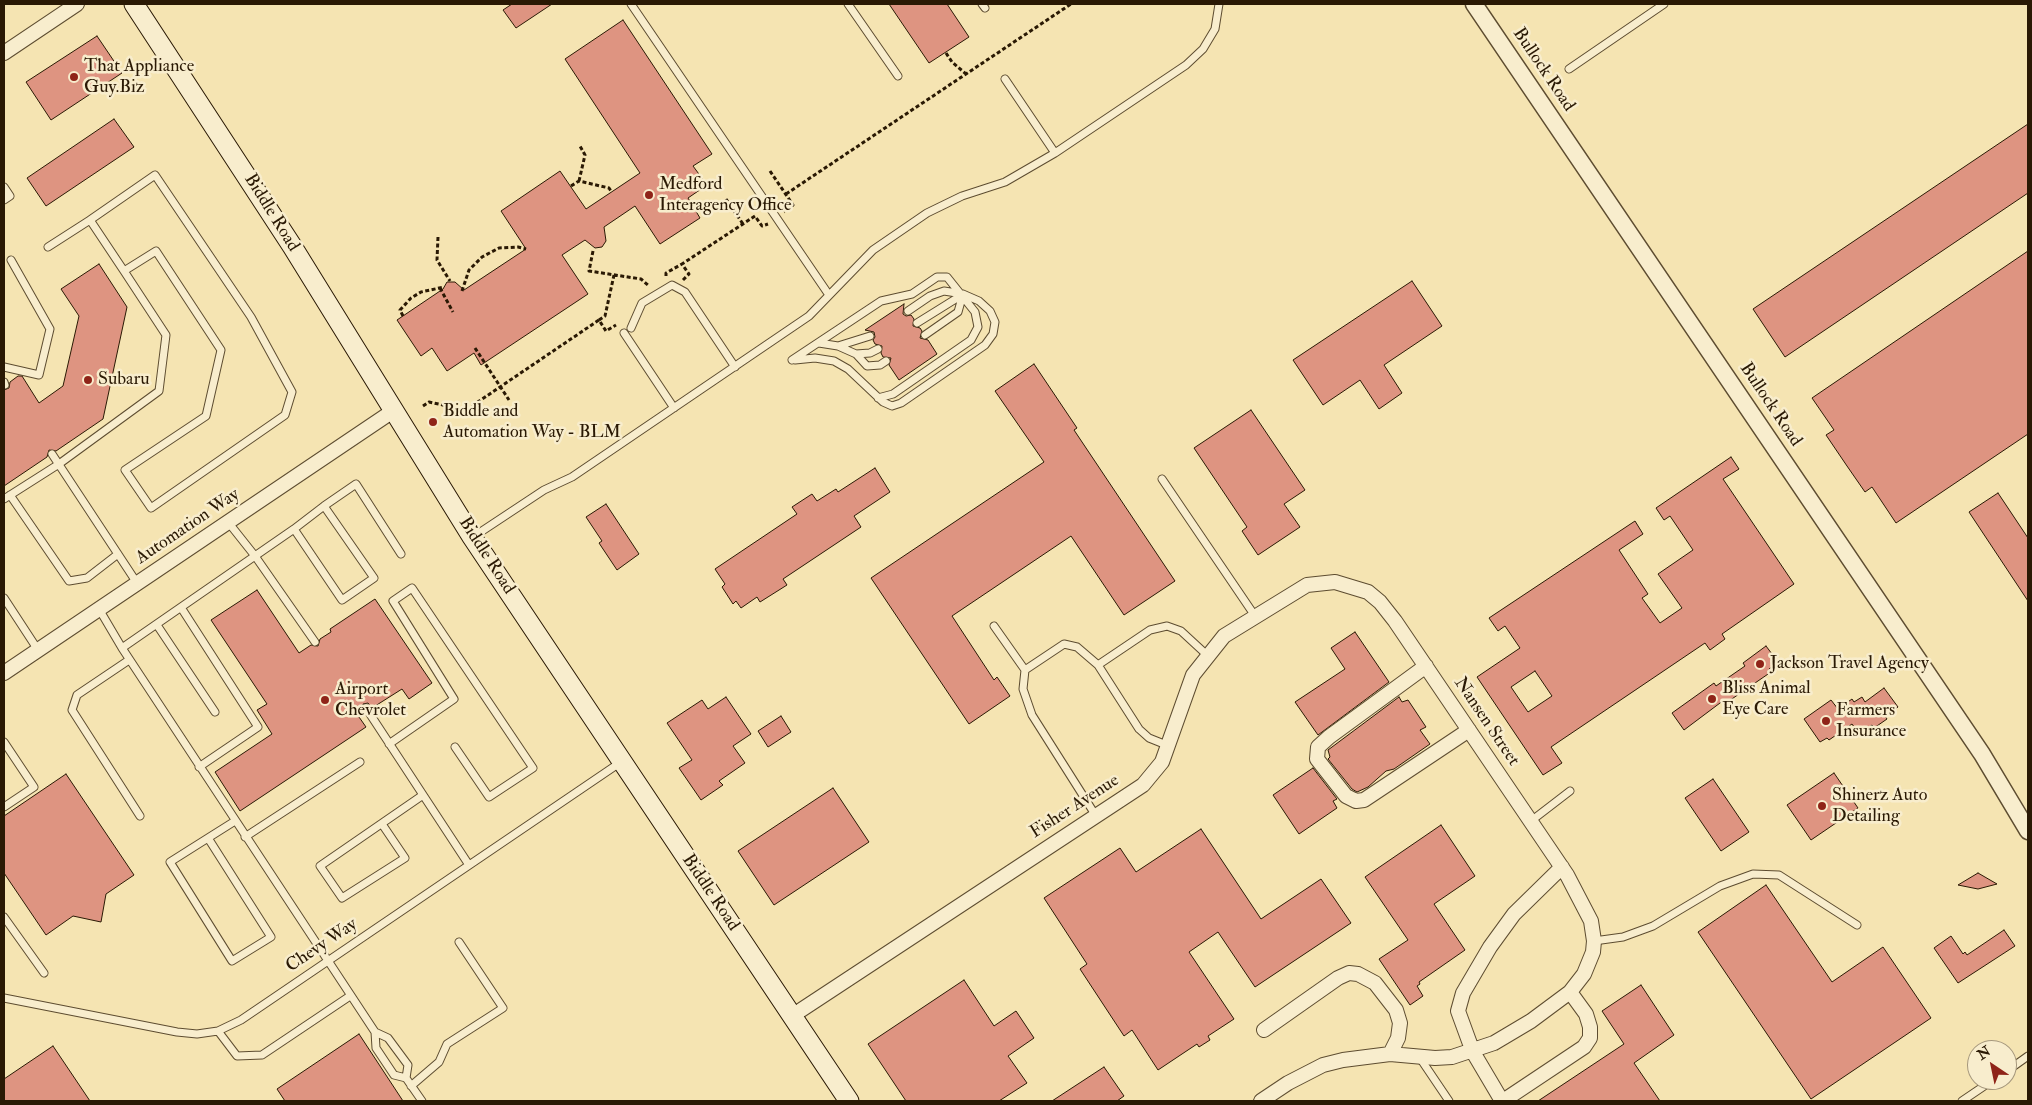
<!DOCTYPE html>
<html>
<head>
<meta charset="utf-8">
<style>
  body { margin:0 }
  #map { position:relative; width:2032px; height:1105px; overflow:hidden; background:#f5e4b2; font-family:"IM FELL Double Pica",serif }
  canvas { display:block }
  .frame { position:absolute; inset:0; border:5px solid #2a1904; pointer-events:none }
  .north { position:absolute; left:1967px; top:1040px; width:50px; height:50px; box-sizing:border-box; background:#f8edcd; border:1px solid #a6987d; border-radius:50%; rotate:326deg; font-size:14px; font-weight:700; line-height:20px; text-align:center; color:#2a1904 }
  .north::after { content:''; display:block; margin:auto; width:18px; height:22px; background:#8f2418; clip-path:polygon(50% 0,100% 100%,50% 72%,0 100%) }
</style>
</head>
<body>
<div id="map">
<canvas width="2032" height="1105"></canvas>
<div class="frame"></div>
<div class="north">N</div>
</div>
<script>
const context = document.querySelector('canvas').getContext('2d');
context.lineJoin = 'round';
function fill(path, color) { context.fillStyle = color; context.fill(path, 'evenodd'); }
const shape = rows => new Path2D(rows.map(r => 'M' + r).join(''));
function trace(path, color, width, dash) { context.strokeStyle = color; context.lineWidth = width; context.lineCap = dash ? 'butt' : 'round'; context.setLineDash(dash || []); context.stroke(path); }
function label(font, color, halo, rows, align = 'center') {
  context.font = font + ' "IM FELL Double Pica",serif'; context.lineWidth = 5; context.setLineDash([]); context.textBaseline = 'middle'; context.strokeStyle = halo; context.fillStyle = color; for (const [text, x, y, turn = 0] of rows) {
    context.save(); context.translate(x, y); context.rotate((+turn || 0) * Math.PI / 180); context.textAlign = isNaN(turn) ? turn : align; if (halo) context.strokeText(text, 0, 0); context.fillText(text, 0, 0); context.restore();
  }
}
const building = shape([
  [512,4,552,4,516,28,503,10,512,4],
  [889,4,947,4,969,37,929,63,889,4],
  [623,20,712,154,693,166,707,185,688,198,700,218,660,244,635,206,604,227,606,241,602,247,595,248,585,240,562,255,588,294,481,365,474,353,447,371,432,348,421,356,397,320,443,289,447,282,455,282,464,290,526,249,501,211,560,171,586,209,640,173,565,59,623,20],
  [97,36,122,73,51,120,26,82,97,36],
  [114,119,134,147,46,206,27,178,114,119],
  [2028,124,2028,193,1785,357,1753,309,2028,124],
  [2028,251,2028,434,1896,523,1872,487,1865,492,1847,466,1826,435,1834,430,1812,398,2028,251],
  [99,264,127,307,103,419,56,451,49,450,47,457,4,486,4,390,9,388,10,382,18,376,22,376,39,403,63,386,79,316,61,289,99,264],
  [1412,281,1442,326,1384,365,1402,393,1379,409,1360,380,1323,405,1293,360,1412,281],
  [904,304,903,314,906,316,911,315,914,319,913,326,920,328,922,331,920,338,928,340,937,354,899,380,889,365,891,358,883,357,881,353,882,346,875,344,873,340,875,337,874,332,865,330,904,304],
  [1034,364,1077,428,1074,430,1175,581,1124,615,1071,536,952,616,994,680,997,677,1010,696,969,724,871,578,1044,462,995,391,1034,364],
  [1251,410,1305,490,1284,504,1300,527,1258,555,1242,531,1247,527,1194,448,1251,410],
  [1731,457,1739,469,1723,479,1794,584,1722,634,1725,639,1710,650,1705,643,1551,747,1562,763,1543,775,1477,677,1520,648,1505,626,1498,631,1489,618,1635,521,1643,534,1619,550,1648,594,1642,598,1660,623,1682,608,1658,574,1693,550,1670,516,1664,520,1656,508,1731,457],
  [1535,671,1552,696,1528,712,1511,687,1535,671],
  [875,468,890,492,854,516,861,527,783,579,787,585,760,602,757,597,741,608,736,601,733,604,722,587,725,584,715,569,797,514,792,507,812,494,817,501,836,489,838,492,875,468],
  [1998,493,2028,538,2028,601,1969,512,1998,493],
  [606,504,639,554,617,570,599,543,602,541,586,517,606,504],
  [257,590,299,653,311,645,318,646,320,639,331,632,330,629,375,599,432,683,409,699,402,689,372,708,368,703,363,704,361,709,364,714,359,717,366,727,240,811,215,772,272,734,257,710,267,704,211,620,257,590],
  [1355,632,1389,682,1318,735,1295,702,1345,669,1331,648,1355,632],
  [1766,646,1778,662,1769,669,1771,672,1726,703,1724,700,1684,730,1672,713,1714,683,1716,686,1745,666,1743,663,1766,646],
  [1884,688,1898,707,1885,716,1887,719,1874,728,1872,725,1859,734,1852,724,1829,740,1827,738,1820,742,1804,719,1831,700,1838,709,1852,699,1854,702,1862,697,1865,702,1884,688],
  [726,697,751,734,733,746,745,763,719,781,723,785,701,800,679,768,692,760,667,723,702,700,708,709,726,697],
  [1399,697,1402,702,1408,700,1426,727,1420,730,1430,744,1394,769,1386,771,1368,787,1357,792,1352,789,1328,759,1330,757,1328,750,1399,697],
  [781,716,791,732,768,747,758,731,781,716],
  [1313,768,1337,799,1333,801,1337,808,1299,834,1273,795,1313,768],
  [1834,773,1858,808,1811,840,1787,805,1834,773],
  [66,774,134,875,106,894,101,922,73,916,46,935,4,873,4,816,66,774],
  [1713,779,1749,832,1721,851,1685,798,1713,779],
  [833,788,869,842,774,905,738,851,833,788],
  [1441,825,1475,876,1434,904,1465,950,1419,982,1420,984,1417,986,1423,996,1410,1005,1379,959,1408,940,1365,877,1441,825],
  [1201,829,1261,919,1321,879,1351,923,1255,987,1218,932,1189,952,1234,1019,1208,1036,1210,1040,1199,1047,1197,1044,1158,1070,1132,1030,1124,1036,1080,969,1087,964,1044,898,1120,848,1136,872,1201,829],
  [1978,873,1997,884,1978,889,1958,885,1978,873],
  [1766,885,1832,982,1883,947,1931,1018,1811,1099,1698,932,1766,885],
  [2004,930,2015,946,1958,983,1934,948,1951,936,1963,954,1965,952,1967,955,2004,930],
  [964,980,994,1026,1016,1011,1034,1038,1008,1056,1027,1083,999,1101,906,1101,868,1044,964,980],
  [1641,985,1674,1035,1634,1063,1660,1101,1538,1101,1624,1044,1602,1011,1641,985],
  [359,1034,403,1101,285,1101,277,1089,359,1034],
  [53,1046,90,1101,4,1101,4,1079,53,1046],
  [1104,1067,1124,1096,1117,1101,1052,1101,1104,1067]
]);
const path = shape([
  [946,53,952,62,966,74],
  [770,171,793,205,784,212],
  [579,181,585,155,580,146],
  [571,186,579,181,609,188,611,191],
  [786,194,1071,4],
  [726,199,743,224],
  [438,237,437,260,450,281],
  [593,251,589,271,641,279,649,286],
  [666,276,666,273,682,264],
  [683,280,689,274,682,264,755,216,762,226,768,224],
  [440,288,453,312],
  [462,291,469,270,482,257,499,248,518,247,526,249],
  [403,316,400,310,411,298,421,292,444,287],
  [599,320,605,316,614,275],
  [475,348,509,400],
  [423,406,429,402,466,410,599,320,606,331,616,325]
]);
const service = shape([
  [631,4,829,295],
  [848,4,898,76],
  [982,4,985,8],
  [1569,69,1664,4],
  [1005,79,1055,153],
  [4,187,10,196,4,200],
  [48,247,90,220],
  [917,323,962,295],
  [631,328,642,303,672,285,685,292,735,367],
  [624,333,674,408],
  [925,335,958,312,963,294],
  [819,343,838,346,856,354,870,353,878,349],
  [838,346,870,336],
  [856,354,867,366,880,365,886,361],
  [792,360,881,301,912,294,937,277,947,277,975,312,978,327,971,340,893,394,878,398],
  [795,360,815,358,834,361,848,369,883,402,892,406,901,403,985,345,993,334,995,322,990,311,979,301,963,294,944,291,930,296,908,311],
  [4,367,39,375,50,329,11,260],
  [4,382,5,385],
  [52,454,137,583],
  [1162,479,1255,616],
  [10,495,69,581,87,578,118,554],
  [4,499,59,464,159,391,166,335,124,271,90,220,155,175,251,317,292,392,285,415,151,508,125,470,206,416,221,350,156,251,124,271],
  [228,522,255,556,315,642],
  [294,529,324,506],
  [473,537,544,490,572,477,809,316,873,250,927,213,962,196,1005,182,1055,153,1186,65,1203,49,1215,29,1219,4],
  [4,598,38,650],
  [99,609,122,648,294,529,342,600,374,578,324,506,356,484,401,554],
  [182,609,258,727,199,767],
  [157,625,215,712],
  [994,626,1025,670],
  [122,648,375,1032,376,1048,394,1075,406,1078],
  [129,660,77,695,72,710,140,816],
  [366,708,469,865],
  [4,742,34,787,4,807],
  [389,744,454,699,393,601,412,588,533,768,489,797,455,747],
  [1169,746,1149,738,1139,729,1098,665,1150,630,1167,626,1181,631,1207,655],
  [1096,816,1032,715,1023,689,1025,670,1064,644,1077,647,1098,665],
  [1531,821,1570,791],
  [382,824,405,858,342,898,320,866,423,795],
  [245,837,360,762],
  [208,838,271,937,232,961,170,862,208,838,235,821],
  [4,917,44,973],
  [1594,941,1623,937,1653,926,1720,886,1753,874,1779,875,1857,925],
  [4,998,177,1032,197,1034,218,1031,241,1020,621,762],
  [218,1031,237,1056,262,1055,350,996],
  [375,1032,388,1038,408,1065,406,1078,422,1101],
  [1420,1058,1449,1101],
  [2007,1071,2028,1056],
  [411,1086,439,1062,447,1044,503,1008,459,942],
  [1962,1101,1993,1080]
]);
const minor = shape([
  [4,53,77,4],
  [1426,666,1329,737,1318,747,1317,759,1346,796,1356,801,1364,800,1469,730],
  [4,673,393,411],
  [792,1016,1143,785,1162,762,1193,675,1224,636,1307,585,1335,582,1368,592,1380,602,1395,621,1567,875,1591,921,1594,941,1593,952,1584,974,1570,992,1531,1021,1494,1043,1452,1057,1435,1058,1390,1054,1343,1060,1323,1065,1288,1083,1261,1101],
  [1264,1030,1338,978,1349,973,1358,974,1375,983,1396,1010,1400,1023,1398,1038,1390,1054],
  [1502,1101,1473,1052,1458,1011,1463,993,1490,947,1514,914,1562,867],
  [1503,1101,1584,1047,1590,1038,1590,1027,1586,1014,1570,992]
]);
const tertiary = shape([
  [1474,4,1982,754,2028,831]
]);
const secondary = shape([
  [134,4,292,246,472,537,849,1101]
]);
const markers = [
  [74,77,5,"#8f2418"],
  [649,195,5,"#8f2418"],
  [88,380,5,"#8f2418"],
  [433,422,5,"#8f2418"],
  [1760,664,5,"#8f2418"],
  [1712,699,5,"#8f2418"],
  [325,700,5,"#8f2418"],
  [1826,721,5,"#8f2418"],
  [1822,806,5,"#8f2418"]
];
const poiNames = [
  ["That Appliance",84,67],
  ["Guy.Biz",84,88],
  ["Medford",659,185],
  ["Interagency Office",659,206],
  ["Subaru",98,380],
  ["Biddle and",443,412],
  ["Automation Way - BLM",443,433],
  ["Jackson Travel Agency",1770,664],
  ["Bliss Animal",1722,689],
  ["Eye Care",1722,710],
  ["Airport",335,690],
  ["Chevrolet",335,711],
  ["Farmers",1836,711],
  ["Insurance",1836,732],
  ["Shinerz Auto",1832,796],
  ["Detailing",1832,817]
];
const streetNames = [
  ["Bullock Road",1543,70,56],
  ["Biddle Road",271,213,58],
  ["Bullock Road",1770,405,56],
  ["Automation Way",188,527,-34],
  ["Biddle Road",486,556,57],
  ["Nansen Street",1486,722,56],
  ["Fisher Avenue",1075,807,-33],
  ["Biddle Road",710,893,56],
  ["Chevy Way",322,946,-34]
];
fill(building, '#de9481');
trace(building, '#2a1904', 1);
trace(service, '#5d4c30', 9);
trace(minor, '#5d4c30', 16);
trace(tertiary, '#5d4c30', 19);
trace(secondary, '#2a1904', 21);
trace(path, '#2a1904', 3, [4, 2.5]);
trace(service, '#f8edcd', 7);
trace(minor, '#f8edcd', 14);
trace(tertiary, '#f8edcd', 16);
trace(secondary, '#f8edcd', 19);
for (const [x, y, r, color] of markers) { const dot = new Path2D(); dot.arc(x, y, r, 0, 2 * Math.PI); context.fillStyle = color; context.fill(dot); trace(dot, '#f8edcd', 2); }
label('18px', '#2a1904', '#f8edcd', poiNames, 'left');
label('18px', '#2a1904', '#f8edcd', streetNames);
</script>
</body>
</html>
